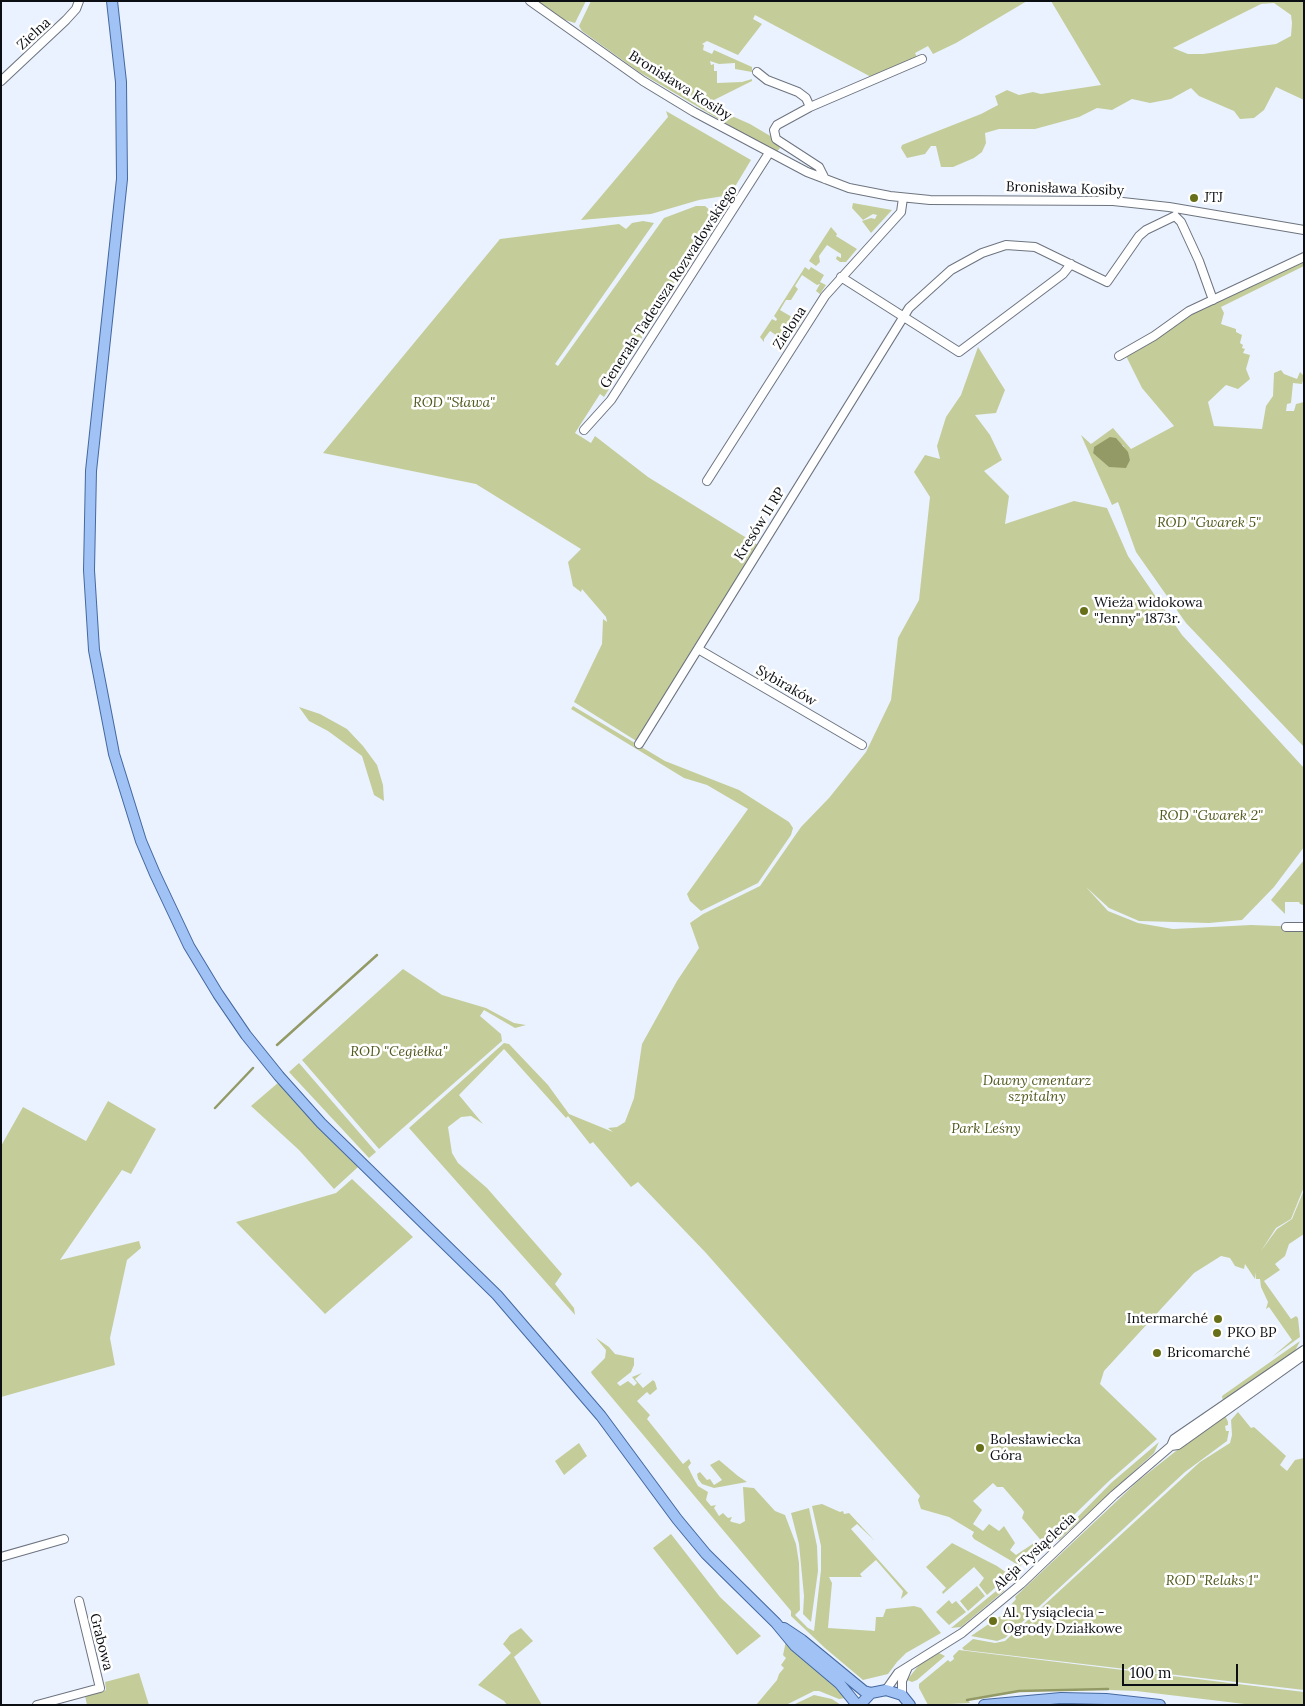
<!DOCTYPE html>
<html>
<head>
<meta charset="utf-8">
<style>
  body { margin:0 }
  #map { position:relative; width:1305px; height:1706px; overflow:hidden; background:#eaf2ff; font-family:Lora,serif }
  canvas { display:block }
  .frame { position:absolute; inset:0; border:2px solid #0b0e12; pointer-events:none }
  .scale { position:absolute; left:1122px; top:1664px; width:116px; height:22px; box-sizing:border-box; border:2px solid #0b0e12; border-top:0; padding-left:6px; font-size:15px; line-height:18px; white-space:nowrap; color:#0b0e12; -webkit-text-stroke:4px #fff; paint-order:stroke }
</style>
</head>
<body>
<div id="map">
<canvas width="1305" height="1706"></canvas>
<div class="frame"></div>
<div class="scale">100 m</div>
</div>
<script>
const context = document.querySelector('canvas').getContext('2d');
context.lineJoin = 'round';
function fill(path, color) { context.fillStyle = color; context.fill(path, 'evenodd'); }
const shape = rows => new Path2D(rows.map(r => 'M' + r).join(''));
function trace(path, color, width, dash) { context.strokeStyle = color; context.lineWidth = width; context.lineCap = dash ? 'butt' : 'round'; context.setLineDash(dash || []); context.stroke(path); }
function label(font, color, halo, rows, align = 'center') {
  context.font = font + ' Lora,serif'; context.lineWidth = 5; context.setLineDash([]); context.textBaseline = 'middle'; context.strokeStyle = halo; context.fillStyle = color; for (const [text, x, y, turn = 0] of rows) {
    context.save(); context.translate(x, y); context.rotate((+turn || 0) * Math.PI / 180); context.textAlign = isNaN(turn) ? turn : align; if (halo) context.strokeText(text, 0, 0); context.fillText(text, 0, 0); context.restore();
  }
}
const green = shape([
  [537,1,586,1,575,23,565,20],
  [591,1,1027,1,956,43,933,54,928,46,915,53,918,59,873,78,755,15,753,19,762,24,738,55,707,41,702,44,704,45,703,50,712,54,714,50,752,67,752,72,735,69,735,63,719,64,710,61,711,65,714,64,714,71,717,71,717,83,742,82,752,79,752,81,712,101,723,112,750,124,772,137,780,148,776,153,639,72,582,31,579,26],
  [1051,1,1304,1,1304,100,1276,87,1264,110,1254,118,1240,119,1234,111,1199,96,1191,88,1171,99,1150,103,1132,99,1112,110,1097,108,1079,117,1035,129,999,129,985,133,986,143,982,152,974,158,953,167,941,167,936,146,931,146,925,154,907,158,901,148,902,145,981,114,998,105,995,96,1007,90,1019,95,1033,92,1041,94,1101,85],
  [1274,3,1291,15,1292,23,1291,36,1276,44,1203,54,1188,54,1173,48,1261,4],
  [666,111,751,160,730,195,699,200,651,214,581,220,668,117],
  [853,203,892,210,871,233,862,221,871,218,875,219,877,215,873,214,863,220,852,208],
  [696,206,705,206,712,212,717,220,604,397,600,394,575,433,591,443,595,436,648,477,758,545,638,742,574,702,602,644,603,619,607,622,606,617,582,589,581,592,573,586,568,562,581,549,476,484,323,453,500,239,619,224,626,229,632,223,643,221,654,223,555,364,558,366,664,218],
  [831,227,837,234,836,236,857,249,846,262,840,262,836,259,837,256,841,258,841,254,827,245,819,256,820,262,816,266,809,261],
  [1304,259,1304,266,1221,307,1224,313,1221,324,1236,329,1236,332,1242,335,1240,343,1243,345,1242,348,1245,349,1243,353,1250,355,1246,369,1250,379,1238,389,1226,385,1208,402,1214,426,1262,429,1266,406,1273,396,1274,373,1281,370,1284,374,1297,379,1300,372,1304,376,1302,384,1293,383,1291,403,1287,404,1286,411,1294,411,1296,404,1304,402,1304,747,1186,623,1136,552,1118,502,1112,505,1081,435,1091,444,1113,428,1131,449,1174,426,1142,388,1125,354,1190,312],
  [1123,445,1130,460,1093,453,1094,447],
  [805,267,809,270,811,267,824,275,820,282,826,285,820,294,816,291,820,284,817,285,802,275,795,286,798,289,791,300,786,300,780,310,797,320,800,316,804,318,796,331,794,330,787,344,784,342,781,344,783,340,770,331,764,339,764,342,760,337,772,319,776,321,777,319,774,316],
  [978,347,1005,390,996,413,975,415,990,435,1002,460,984,471,1009,496,1005,524,1074,501,1107,508,1128,556,1182,635,1304,768,1304,847,1274,887,1242,920,1209,923,1139,921,1109,908,1086,887,1108,911,1138,923,1173,929,1251,925,1304,927,1304,1187,1291,1219,1276,1228,1261,1251,1277,1229,1292,1219,1304,1190,1304,1234,1289,1244,1285,1256,1275,1264,1280,1270,1264,1281,1291,1319,1296,1316,1298,1318,1300,1337,1272,1357,1292,1340,1269,1307,1266,1309,1268,1302,1261,1287,1260,1279,1256,1279,1256,1272,1255,1279,1245,1264,1244,1269,1235,1266,1230,1258,1221,1256,1194,1273,1104,1371,1100,1384,1157,1439,1109,1481,1044,1544,1022,1518,1024,1512,1022,1509,1003,1487,997,1487,993,1483,973,1501,982,1510,973,1524,983,1531,989,1524,999,1531,1004,1526,1015,1543,1010,1550,1016,1555,1034,1543,1039,1547,1020,1566,974,1539,972,1536,974,1532,949,1517,921,1509,918,1500,920,1496,706,1253,638,1182,631,1187,593,1142,590,1144,568,1116,566,1118,504,1049,459,1095,483,1124,471,1116,461,1117,448,1127,452,1153,458,1163,487,1188,562,1274,555,1284,574,1308,575,1315,409,1128,504,1043,509,1044,548,1085,569,1114,613,1132,608,1128,617,1127,625,1122,634,1098,642,1044,677,981,699,948,690,923,703,914,760,886,801,827,829,798,866,752,891,700,898,638,919,600,930,497,914,472,925,455,940,459,937,446,946,417,961,395],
  [573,706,665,761,739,790,789,822,793,828,791,835,758,883,701,911,690,901,687,894,748,809,707,785,684,778,571,709],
  [299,707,320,714,347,729,363,746,377,765,383,785,384,801,374,795,362,756,328,731,309,721],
  [1304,860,1304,914,1303,905,1300,904,1299,902,1285,902,1285,914,1271,900],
  [403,969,442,995,486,1008,514,1023,526,1025,515,1028,484,1010,480,1016,501,1034,502,1041,379,1149,302,1060],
  [299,1063,376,1152,369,1158,289,1072],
  [279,1082,358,1167,334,1189,299,1150,251,1106],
  [108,1101,156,1129,131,1174,122,1170,60,1260,139,1241,141,1248,127,1260,110,1338,115,1365,1,1397,1,1146,23,1107,86,1141],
  [352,1179,413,1237,325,1314,236,1222,336,1193],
  [596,1338,609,1347,615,1354,634,1358,634,1365,631,1372,617,1383,620,1386,628,1381,634,1386,637,1383,632,1377,642,1373,635,1379,643,1388,653,1380,655,1382,657,1389,650,1395,647,1392,637,1401,650,1415,647,1419,683,1464,689,1459,691,1463,688,1467,694,1479,698,1486,708,1492,706,1500,711,1506,716,1505,714,1508,719,1516,723,1513,728,1518,732,1517,730,1521,732,1522,740,1524,745,1521,743,1487,754,1488,775,1511,785,1515,796,1544,799,1563,800,1610,795,1615,808,1628,814,1631,821,1570,821,1546,812,1506,822,1504,840,1512,843,1511,844,1514,849,1513,875,1541,857,1524,851,1529,908,1593,901,1599,903,1591,876,1560,860,1574,862,1577,829,1577,832,1583,828,1628,875,1631,876,1617,883,1617,886,1609,914,1606,921,1608,941,1633,906,1653,897,1662,888,1674,863,1680,825,1648,791,1616,791,1611,592,1374,591,1372,605,1358,606,1350],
  [1300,1341,1295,1351,1223,1401,1222,1396],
  [1238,1412,1251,1428,1254,1427,1286,1456,1280,1465,1287,1471,1295,1460,1304,1458,1304,1690,964,1650,962,1648,973,1639,995,1643,1005,1641,1200,1462,1230,1443,1232,1435,1231,1420],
  [1224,1413,1228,1422,1228,1425,1225,1426,1226,1431,1229,1431,1227,1441,1185,1472,1005,1638,997,1641,971,1636,1002,1615,1016,1599,1015,1597,1138,1481],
  [1159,1442,1154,1453,1060,1539,1051,1544,1111,1483],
  [579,1443,587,1456,564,1475,555,1461],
  [719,1460,738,1476,747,1482,714,1488,702,1484,698,1479,697,1474,700,1472,707,1480,710,1479,714,1485,722,1480,710,1465],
  [809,1508,817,1546,818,1571,811,1622,803,1614,804,1596,799,1544,791,1513],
  [671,1534,720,1597,761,1636,737,1655,653,1548],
  [952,1543,997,1566,1007,1573,1005,1579,987,1595,979,1585,984,1578,974,1567,943,1594,942,1592,946,1588,926,1567],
  [977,1586,985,1596,968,1611,960,1601],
  [1001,1587,1004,1591,961,1627,951,1628],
  [949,1600,952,1604,956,1601,966,1612,949,1625,936,1612],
  [521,1628,533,1641,514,1657,542,1705,507,1705,504,1701,478,1685,511,1653,503,1644,510,1635],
  [786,1641,831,1680,846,1698,839,1699,819,1691,814,1691,786,1705,756,1705,777,1680,779,1674,784,1668,781,1665,786,1658,783,1655],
  [959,1650,1304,1692,1304,1705,1253,1705,1136,1691,1085,1689,1019,1691,968,1700,970,1703,928,1705,919,1688,919,1684,948,1660,950,1662,954,1659,953,1656],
  [939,1653,945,1656,917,1680,912,1682,907,1680,919,1665],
  [139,1673,149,1705,87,1705,85,1696,106,1690,105,1682],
  [814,1695,832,1699,841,1705,793,1705]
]);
const water = shape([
  [1110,437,1116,438,1128,452,1130,460,1126,468,1109,467,1093,453,1094,447]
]);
const stream = shape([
  [277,1045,377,955],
  [215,1108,253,1068],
  [967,1700,1019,1691,1108,1689]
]);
const minor = shape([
  [530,1,643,81,694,112,807,172,849,188,890,196,930,200,1113,201,1169,207,1304,230],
  [757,72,767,80,798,92,806,98,810,107],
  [1,81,66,20,76,9,79,1],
  [825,179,819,167,776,139,774,130,777,125,810,107,922,59],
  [1175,216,1181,222,1199,261,1213,300],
  [841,277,959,352,1063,274,1071,264],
  [1119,356,1154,336,1189,311,1304,257],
  [584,430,611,400,769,153],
  [707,481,825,296,901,212,903,198],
  [698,649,862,745],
  [639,744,909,308,951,270,982,253,1006,245,1035,247,1107,282,1139,236,1146,230,1175,216],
  [1286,927,1304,927],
  [1171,1446,1178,1445,1304,1355],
  [1,1557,64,1539],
  [886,1690,898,1673,962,1633,1021,1584,1114,1495,1171,1446,1174,1439,1304,1350],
  [902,1695,902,1681,908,1667],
  [37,1705,100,1688,79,1601]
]);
const major = shape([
  [112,1,121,82,122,179,91,471,89,570,94,650,114,754,141,841,155,874,189,946,218,994,246,1035,279,1076,321,1123,497,1295,601,1416,677,1519,706,1554,776,1623,795,1646,840,1684,857,1705],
  [784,1628,802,1640,864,1691,871,1693],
  [860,1705,871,1693,886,1690,902,1695,910,1705],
  [984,1705,1061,1698,1106,1699,1160,1705]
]);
const markers = [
  [1194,198,5,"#677018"],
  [1084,611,5,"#677018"],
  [1218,1319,5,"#677018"],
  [1217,1333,5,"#677018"],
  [1157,1353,5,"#677018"],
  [980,1448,5,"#677018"],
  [993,1621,5,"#677018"]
];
const streetNames = [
  ["Zielna",34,34,-43],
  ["Bronisława Kosiby",680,86,32],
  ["Bronisława Kosiby",1065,189,2],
  ["Generała Tadeusza Rozwadowskiego",669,287,-57],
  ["Zielona",790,328,-57],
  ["Kresów II RP",760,524,-58],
  ["Sybiraków",786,686,30],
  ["Aleja Tysiąclecia",1035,1552,-43],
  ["Grabowa",101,1642,76]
];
const poiNames = [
  ["JTJ",1204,198],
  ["Wieża widokowa",1094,603],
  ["\"Jenny\" 1873r.",1094,619],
  ["Intermarché",1208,1319,"right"],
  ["PKO BP",1227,1333],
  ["Bricomarché",1167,1353],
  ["Bolesławiecka",990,1440],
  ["Góra",990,1456],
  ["Al. Tysiąclecia -",1003,1613],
  ["Ogrody Działkowe",1003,1629]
];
const parkNames = [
  ["ROD \"Sława\"",454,403],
  ["ROD \"Gwarek 5\"",1209,523],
  ["ROD \"Gwarek 2\"",1211,816],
  ["ROD \"Cegiełka\"",399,1052],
  ["Dawny cmentarz",1037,1081],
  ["szpitalny",1037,1097],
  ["Park Leśny",986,1129],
  ["ROD \"Relaks 1\"",1212,1581]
];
fill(green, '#c4cd99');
fill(water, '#939a66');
trace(stream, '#939a66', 2.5);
trace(minor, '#6d747f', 10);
trace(major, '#4468a0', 12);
trace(minor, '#fff', 8);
trace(major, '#a1c2f4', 10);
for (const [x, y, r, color] of markers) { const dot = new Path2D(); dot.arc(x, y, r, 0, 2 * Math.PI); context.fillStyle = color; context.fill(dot); trace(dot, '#fff', 2); }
label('14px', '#0b0e12', '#fff', streetNames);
label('14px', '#0b0e12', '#fff', poiNames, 'left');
label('italic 14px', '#52591d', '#fff', parkNames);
</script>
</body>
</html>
